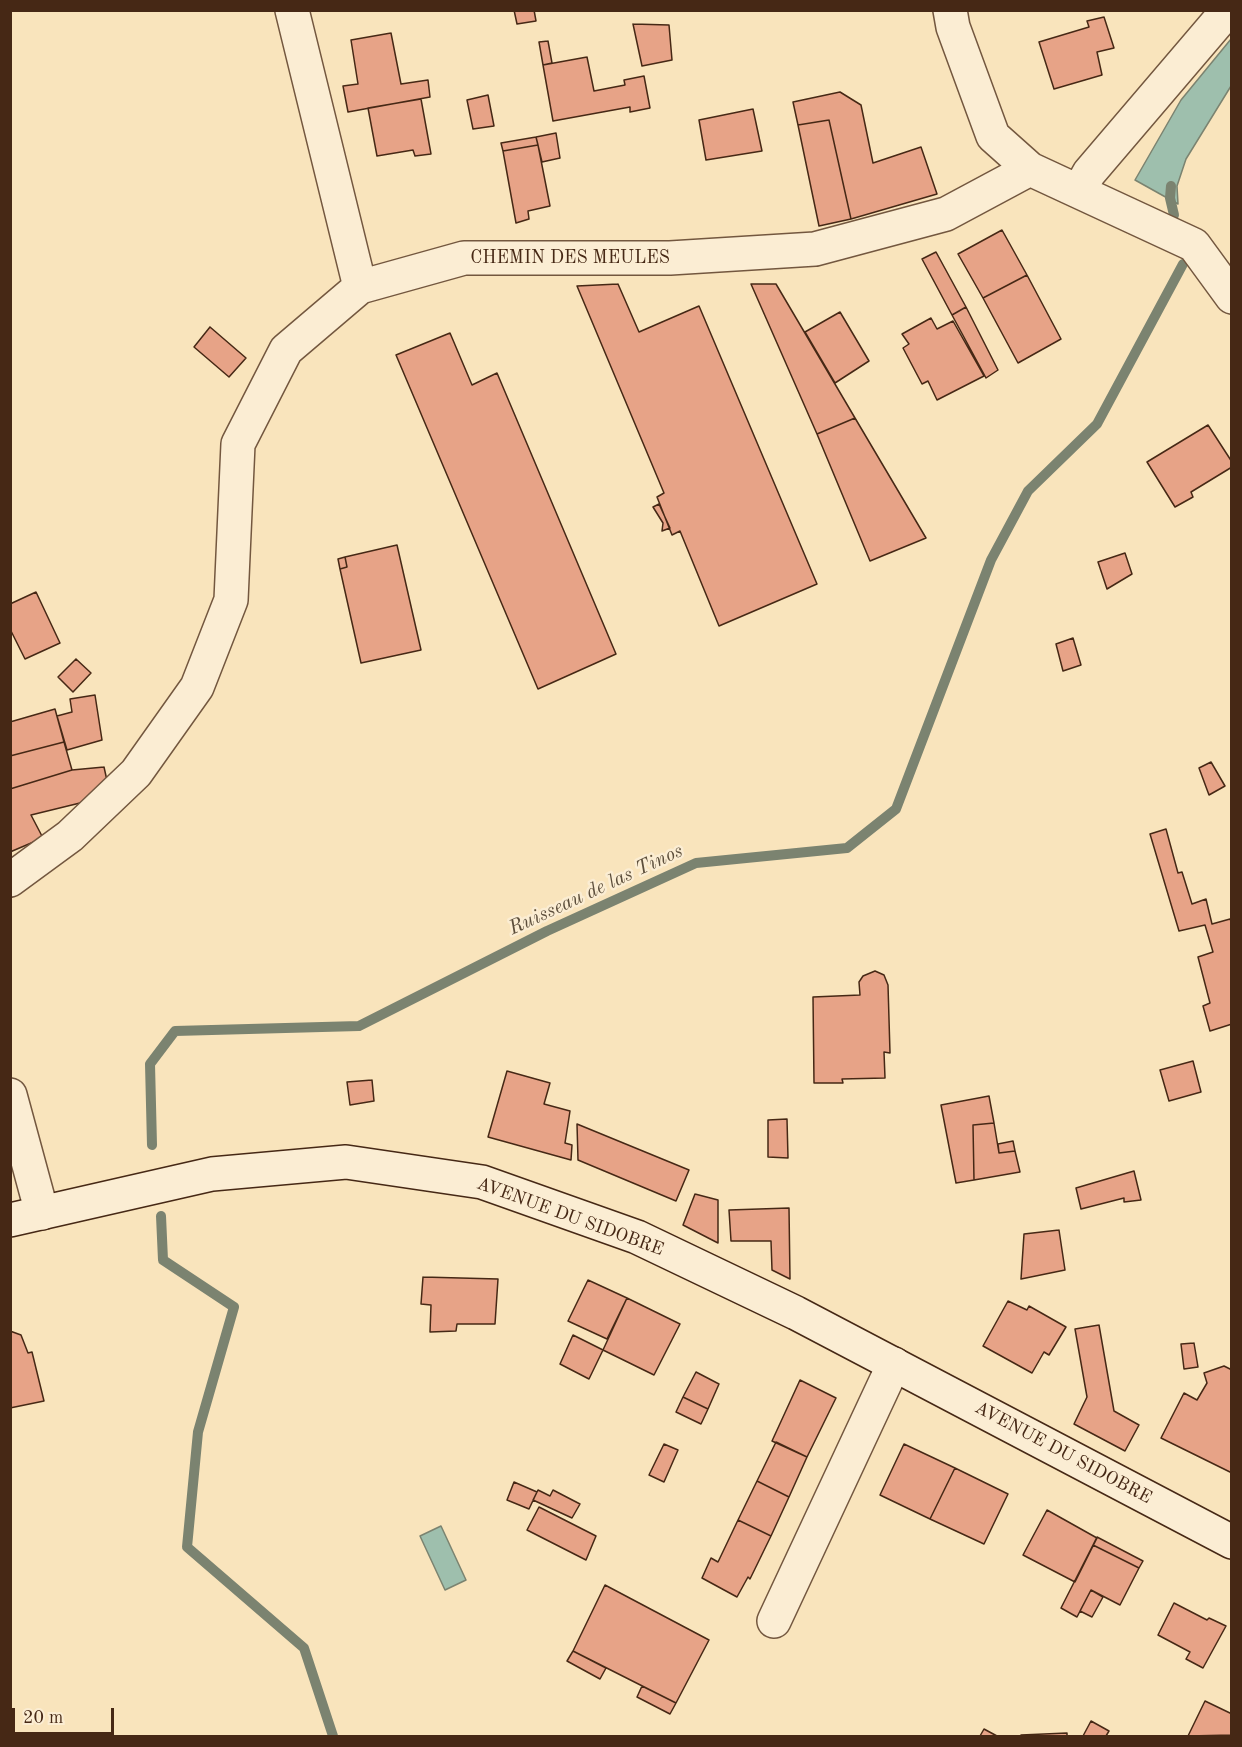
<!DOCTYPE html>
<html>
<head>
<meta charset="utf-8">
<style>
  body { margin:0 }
  #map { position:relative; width:1242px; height:1747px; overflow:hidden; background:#f9e4bc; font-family:"Old Standard TT",serif }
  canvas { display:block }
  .frame { position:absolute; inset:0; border:12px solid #462815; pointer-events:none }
  .scale { position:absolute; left:12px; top:1708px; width:102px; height:27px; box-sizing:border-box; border:3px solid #462815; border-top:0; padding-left:8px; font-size:18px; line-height:21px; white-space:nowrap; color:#462815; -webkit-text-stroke:4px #fbedd3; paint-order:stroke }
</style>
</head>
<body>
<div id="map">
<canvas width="1242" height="1747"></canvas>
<div class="frame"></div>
<div class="scale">20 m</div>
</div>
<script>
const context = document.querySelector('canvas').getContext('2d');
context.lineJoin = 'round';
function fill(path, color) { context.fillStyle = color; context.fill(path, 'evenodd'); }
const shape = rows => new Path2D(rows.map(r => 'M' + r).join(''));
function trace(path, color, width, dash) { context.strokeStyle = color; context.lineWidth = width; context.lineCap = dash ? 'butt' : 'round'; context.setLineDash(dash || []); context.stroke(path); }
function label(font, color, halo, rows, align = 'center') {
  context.font = font + ' "Old Standard TT",serif'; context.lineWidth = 5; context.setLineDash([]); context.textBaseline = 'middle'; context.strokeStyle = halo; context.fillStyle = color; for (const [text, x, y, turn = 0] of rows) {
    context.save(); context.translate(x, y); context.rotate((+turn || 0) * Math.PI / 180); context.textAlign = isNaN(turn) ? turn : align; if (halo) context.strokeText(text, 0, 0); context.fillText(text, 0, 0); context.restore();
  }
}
const water = shape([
  [1231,39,1231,86,1186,159,1177,186,1178,204,1135,180,1181,100,1231,39],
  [441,1526,466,1580,445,1590,420,1536,441,1526]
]);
const stream = shape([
  [1171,186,1170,198,1174,215],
  [152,1145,150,1064,175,1031,359,1026,547,931,696,863,847,848,896,809,991,560,1028,491,1097,424,1183,264],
  [161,1216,163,1260,234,1307,198,1432,187,1547,304,1648,333,1736]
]);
const building = shape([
  [514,10,534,10,536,21,517,24,514,10],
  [1104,17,1114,48,1097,52,1102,75,1054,89,1039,42,1089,27,1087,21,1104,17],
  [633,24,669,25,672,60,642,66,633,24],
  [391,33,401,84,428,80,430,97,348,112,343,86,358,84,351,40,391,33],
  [548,41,552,63,543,65,539,42,548,41],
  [587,57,594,91,625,85,624,80,644,76,650,108,630,112,630,107,553,121,543,65,587,57],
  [840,92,861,105,873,163,921,147,937,194,851,219,829,120,798,125,793,102,840,92],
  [488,95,494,126,473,129,467,100,488,95],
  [421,99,431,154,415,156,413,150,377,156,368,108,421,99],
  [753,109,762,151,706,160,699,120,753,109],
  [829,120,851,219,819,226,798,125,829,120],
  [556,133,560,158,542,162,536,137,556,133],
  [536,137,538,145,503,151,501,143,536,137],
  [538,145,550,206,528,211,529,219,516,223,503,151,538,145],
  [1002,230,1027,275,983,298,958,254,1002,230],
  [936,252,966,307,952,315,922,259,936,252],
  [1027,275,1061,339,1018,363,983,298,1027,275],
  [618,284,639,332,699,306,817,584,719,626,680,531,672,535,657,497,664,493,577,286,618,284],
  [751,284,776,284,855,418,817,434,751,284],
  [966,307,998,370,986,378,952,315,966,307],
  [840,312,869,361,835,383,805,332,840,312],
  [931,318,937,329,953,321,984,376,937,400,928,381,922,384,903,348,909,344,902,334,931,318],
  [210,327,246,358,229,377,194,347,210,327],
  [450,333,472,385,497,373,616,654,538,689,396,355,450,333],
  [855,418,926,538,870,561,817,434,855,418],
  [1208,425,1232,462,1232,467,1191,492,1193,497,1175,507,1147,462,1208,425],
  [659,504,670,528,662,531,663,523,653,507,659,504],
  [397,545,421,650,361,663,340,569,347,567,345,557,397,545],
  [1125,553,1132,574,1107,589,1098,562,1125,553],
  [345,557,347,567,340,569,338,559,345,557],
  [36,592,60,643,25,659,10,629,10,604,36,592],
  [1073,638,1081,665,1063,671,1056,644,1073,638],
  [76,659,91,673,73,692,58,677,76,659],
  [95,695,102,740,67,750,57,716,72,712,70,699,95,695],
  [55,709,64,742,10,756,10,722,55,709],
  [64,742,72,770,10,789,10,756,64,742],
  [1211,762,1225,786,1209,795,1199,768,1211,762],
  [104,767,108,785,81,805,80,803,31,815,43,838,10,852,10,789,72,770,104,767],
  [1166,829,1178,873,1182,872,1192,904,1206,899,1212,924,1230,919,1232,924,1232,1024,1210,1031,1203,1006,1210,1003,1198,957,1213,952,1205,925,1179,931,1150,834,1166,829],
  [875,971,884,975,888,985,890,1053,884,1052,885,1078,842,1079,843,1083,814,1083,813,997,860,995,859,982,863,976,875,971],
  [1193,1061,1201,1092,1169,1101,1160,1070,1193,1061],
  [507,1071,550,1083,544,1104,570,1111,565,1143,572,1145,571,1160,488,1137,507,1071],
  [372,1080,374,1101,350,1105,347,1082,372,1080],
  [989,1096,994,1123,973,1125,974,1180,956,1183,941,1105,989,1096],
  [787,1119,788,1158,768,1157,768,1120,787,1119],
  [994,1123,999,1153,1015,1151,1020,1172,974,1180,973,1125,994,1123],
  [577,1124,689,1170,676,1201,578,1160,577,1124],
  [1013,1141,1015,1151,999,1153,998,1144,1013,1141],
  [1134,1171,1141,1200,1124,1202,1124,1198,1081,1209,1076,1188,1134,1171],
  [695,1194,718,1200,718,1243,683,1225,695,1194],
  [789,1208,790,1279,772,1270,771,1241,731,1241,729,1210,789,1208],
  [1059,1230,1065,1270,1021,1279,1024,1234,1059,1230],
  [423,1277,498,1279,495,1324,457,1324,456,1331,430,1332,431,1305,421,1304,423,1277],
  [588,1280,627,1298,607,1339,568,1321,588,1280],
  [627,1298,680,1324,654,1375,603,1350,627,1298],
  [1008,1301,1027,1310,1029,1306,1066,1327,1049,1355,1044,1352,1032,1373,983,1346,1008,1301],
  [1099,1325,1114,1411,1139,1425,1125,1451,1074,1424,1087,1397,1075,1329,1099,1325],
  [10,1331,21,1335,28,1353,32,1352,44,1401,10,1408,10,1331],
  [573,1335,603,1350,589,1379,560,1364,573,1335],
  [1194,1343,1198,1367,1184,1369,1181,1344,1194,1343],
  [1224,1366,1232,1370,1232,1473,1161,1438,1184,1393,1197,1400,1207,1383,1204,1373,1224,1366],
  [696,1372,719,1384,708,1409,683,1397,696,1372],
  [800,1380,836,1398,807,1457,772,1441,800,1380],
  [683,1397,708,1409,701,1424,676,1412,683,1397],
  [776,1442,807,1457,789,1497,757,1481,776,1442],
  [664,1444,678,1450,664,1482,649,1475,664,1444],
  [904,1444,955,1468,930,1519,880,1495,904,1444],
  [955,1468,1008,1494,984,1544,930,1519,955,1468],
  [757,1481,789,1497,771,1536,738,1520,757,1481],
  [514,1482,537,1492,529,1509,507,1500,514,1482],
  [538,1490,550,1496,553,1490,580,1504,572,1518,533,1500,538,1490],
  [539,1507,596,1536,586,1560,527,1530,539,1507],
  [1047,1510,1097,1538,1075,1582,1023,1555,1047,1510],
  [738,1520,771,1536,750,1579,748,1577,737,1597,702,1578,711,1558,718,1562,738,1520],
  [1097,1537,1143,1561,1139,1568,1093,1545,1097,1537],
  [1093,1545,1139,1568,1120,1605,1091,1590,1077,1617,1061,1608,1093,1545],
  [605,1585,709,1640,676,1703,573,1651,605,1585],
  [1091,1590,1103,1597,1092,1617,1080,1611,1091,1590],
  [1174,1603,1207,1620,1209,1618,1226,1626,1203,1668,1186,1659,1190,1652,1158,1635,1174,1603],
  [573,1651,606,1668,600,1679,567,1661,573,1651],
  [642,1686,676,1703,670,1714,637,1697,642,1686],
  [1205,1701,1232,1714,1232,1735,1188,1736,1205,1701],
  [1091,1721,1109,1731,1106,1736,1083,1736,1091,1721],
  [984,1729,997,1736,980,1736,984,1729],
  [1067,1733,1067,1736,1021,1736,1021,1735,1067,1733]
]);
const street = shape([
  [292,10,360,287],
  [950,10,953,27,993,136,1030,169],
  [1079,191,1089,173,1228,10],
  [10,880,70,836,136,773,197,687,231,600,238,444,286,350,360,287,464,258,670,258,815,249,946,214,1030,169,1194,245,1232,297],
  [10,1095,42,1213],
  [774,1621,894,1364]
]);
const secondary = shape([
  [10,1220,212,1174,346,1162,482,1182,637,1237,796,1313,1232,1542]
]);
const streetNames = [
  ["CHEMIN DES MEULES",570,258],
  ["AVENUE DU SIDOBRE",570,1217,20],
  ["AVENUE DU SIDOBRE",1063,1453,28]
];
const waterNames = [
  ["Ruisseau de las Tinos",596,890,-25]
];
fill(water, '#9ebfad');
trace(water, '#7b8370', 1.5);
trace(stream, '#7b8370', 10);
fill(building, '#e7a387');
trace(building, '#462815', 1.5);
trace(street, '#73573f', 36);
trace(secondary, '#462815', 36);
trace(street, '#fbedd3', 33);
trace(secondary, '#fbedd3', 33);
label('18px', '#462815', '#fbedd3', streetNames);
label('italic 20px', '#5c4e3b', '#fbedd3', waterNames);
</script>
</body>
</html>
